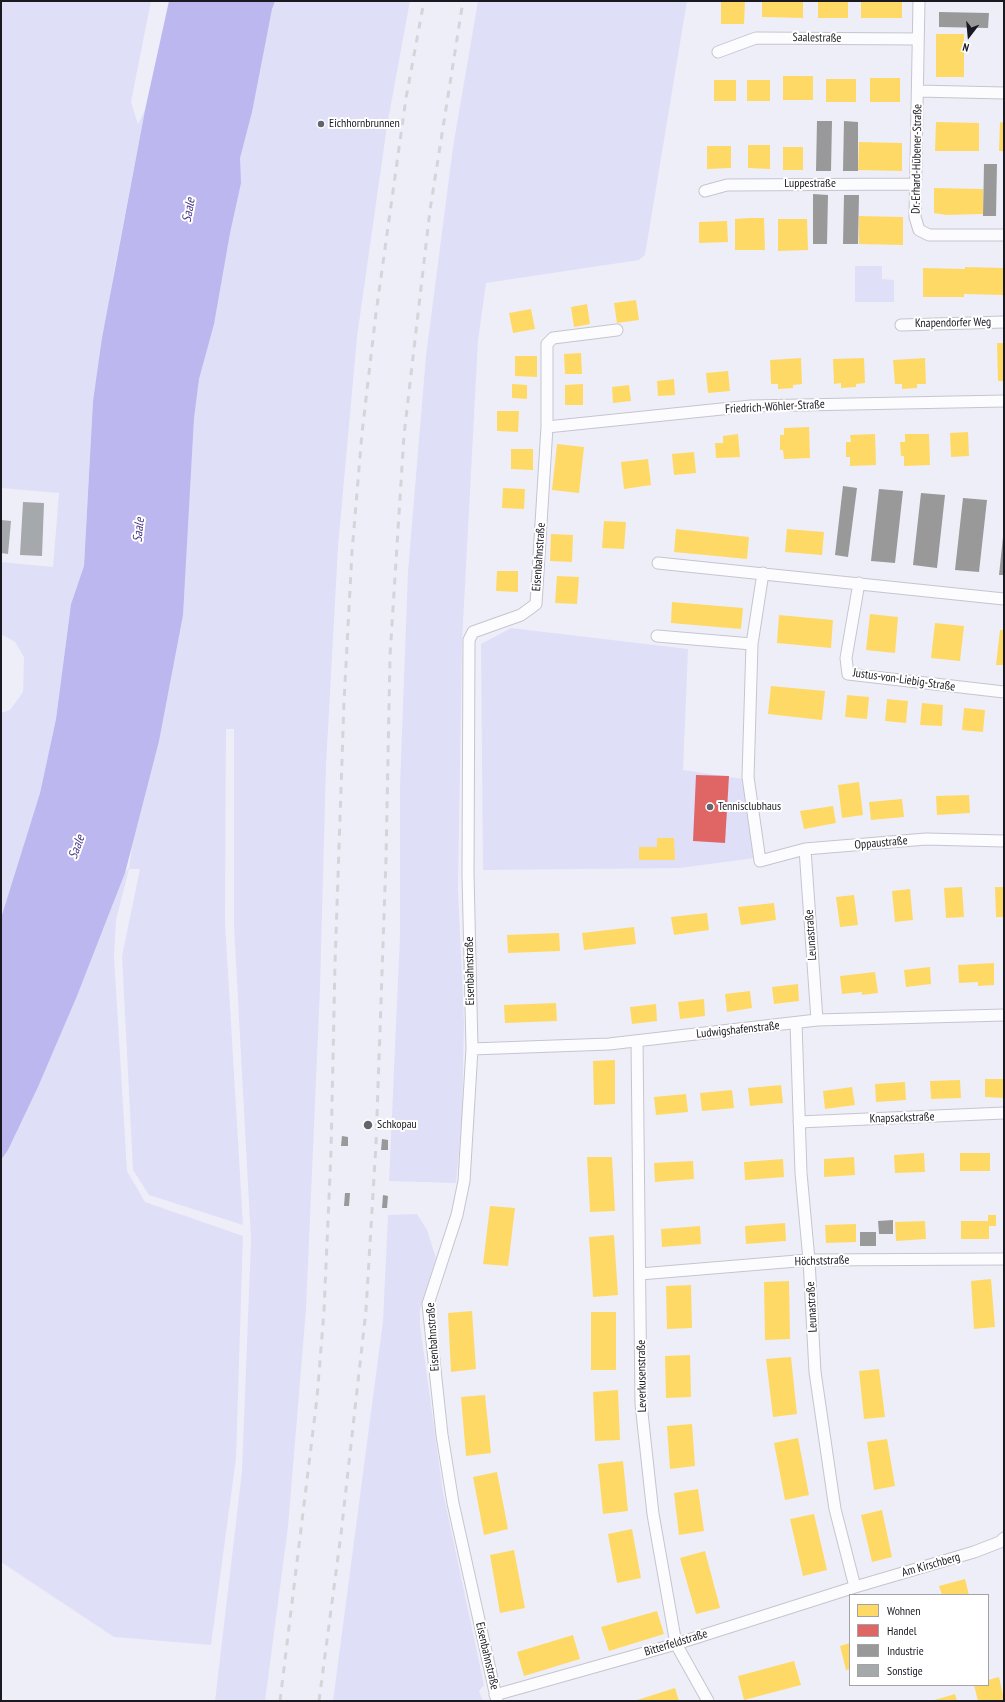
<!DOCTYPE html>
<html>
<head>
<meta charset="utf-8">
<style>
  body { margin:0 }
  #map { position:relative; width:1005px; height:1702px; overflow:hidden; background:#eeeef9; font-family:"PT Sans Narrow",sans-serif }
  canvas { display:block }
  .frame { position:absolute; inset:0; border:2px solid #1a1922; pointer-events:none }
  .legend { position:absolute; left:849px; top:1594px; width:140px; height:92px; box-sizing:border-box; background:#fff; border:1px solid #a3a3a7; margin:0; padding:5px 7px; list-style:none; font-size:12px; color:#1a1922 }
  .legend li { display:flex; align-items:center; gap:8px; height:20px }
  .legend b { width:20px; border:1px solid #a3a3a7 }
  .north { position:absolute; left:949px; top:16px; width:40px; height:40px; -webkit-text-stroke:3px #fff; paint-order:stroke; rotate:196deg; font-size:11px; font-weight:700; line-height:16px; text-align:center; color:#1a1922 }
  .north::after { content:''; display:block; margin:auto; width:14px; height:18px; background:#1a1922; clip-path:polygon(50% 0,100% 100%,50% 72%,0 100%) }
</style>
</head>
<body>
<div id="map">
<canvas width="1005" height="1702"></canvas>
<div class="frame"></div>
<ul class="legend">
<li><b style="height:11px;background:#ffd966"></b>Wohnen</li>
<li><b style="height:11px;background:#e06666"></b>Handel</li>
<li><b style="height:11px;background:#999"></b>Industrie</li>
<li><b style="height:11px;background:#a5a9ab"></b>Sonstige</li>
</ul>
<div class="north">N</div>
</div>
<script>
const context = document.querySelector('canvas').getContext('2d');
context.lineJoin = 'round';
function fill(path, color) { context.fillStyle = color; context.fill(path, 'evenodd'); }
const shape = rows => new Path2D(rows.map(r => 'M' + r).join(''));
function trace(path, color, width, dash) { context.strokeStyle = color; context.lineWidth = width; context.lineCap = dash ? 'butt' : 'round'; context.setLineDash(dash || []); context.stroke(path); }
function label(font, color, halo, rows, align = 'center') {
  context.font = font + ' "PT Sans Narrow",sans-serif'; context.lineWidth = 4; context.setLineDash([]); context.textBaseline = 'middle'; context.strokeStyle = halo; context.fillStyle = color; for (const [text, x, y, turn = 0] of rows) {
    context.save(); context.translate(x, y); context.rotate((+turn || 0) * Math.PI / 180); context.textAlign = isNaN(turn) ? turn : align; if (halo) context.strokeText(text, 0, 0); context.fillText(text, 0, 0); context.restore();
  }
}
const green = shape([
  [1,1,151,1,131,102,138,124,145,110,114,272,93,401,84,566,71,604,56,719,40,793,1,918,1,713,10,710,23,692,24,657,15,642,1,634,1,562,53,567,59,493,1,488],
  [264,1,410,1,387,126,357,337,338,547,326,766,320,988,306,1309,288,1527,265,1701,215,1701,242,1471,251,1240,234,926,234,729,226,729,225,922,243,1225,149,1195,133,1170,122,956,140,869,129,869,116,920,114,956,127,1171,145,1202,243,1236,236,1458,211,1645,114,1637,1,1562,1,1160,8,1150,38,1087,77,996,125,873,129,868,192,408],
  [478,1,687,1,645,255,639,260,486,283,478,341,462,642,458,890,464,1022,462,1119,456,1183,389,1181,400,936,400,785,408,571,426,356,453,147],
  [855,266,882,266,882,279,894,280,894,302,855,302],
  [511,628,688,649,683,770,744,779,755,858,680,868,483,870,481,644],
  [417,1214,427,1230,436,1258,420,1309,420,1325,443,1492,484,1685,479,1691,483,1701,333,1701,383,1321,388,1215]
]);
const water = shape([
  [169,1,275,1,272,9,252,112,240,158,241,183,230,233,214,324,199,379,194,418,183,615,159,741,125,873,77,996,38,1087,8,1150,1,1160,1,918,40,793,56,719,71,604,84,566,93,401,102,338,145,110]
]);
const homes = shape([
  [721,1,745,1,744,24,721,24],
  [762,1,803,1,803,18,762,17],
  [818,1,848,1,848,18,818,18],
  [861,1,902,1,902,18,861,18],
  [936,34,964,34,964,77,936,77],
  [783,76,813,76,813,100,783,100],
  [870,78,900,78,900,102,870,102],
  [826,79,856,79,856,102,826,102],
  [714,80,736,80,736,101,714,101],
  [747,80,770,80,770,101,747,101],
  [936,122,979,123,979,151,935,151],
  [1000,122,1004,123,1004,151,999,151],
  [859,142,902,143,902,171,858,170],
  [748,145,770,145,770,169,748,168],
  [707,146,731,146,731,168,707,169],
  [783,147,803,147,803,170,783,170],
  [934,188,983,189,983,214,946,215,934,213],
  [859,216,903,217,903,245,859,244],
  [749,218,764,218,765,250,735,250,735,219],
  [778,219,807,219,808,250,778,251],
  [727,221,728,242,699,243,699,222],
  [965,267,1004,268,1004,295,964,294,964,297,923,297,923,268,965,269],
  [636,300,639,320,617,323,614,303],
  [587,304,590,324,574,327,571,307],
  [531,309,535,329,513,333,509,313],
  [997,343,1004,343,1004,381,998,381],
  [581,353,582,374,565,374,564,354],
  [515,356,537,356,537,377,515,376],
  [801,358,802,384,793,385,793,388,778,389,778,384,771,384,770,360],
  [864,358,865,383,856,384,856,387,841,388,841,383,834,384,833,359],
  [925,358,926,384,917,384,917,388,902,389,902,384,895,384,893,360],
  [728,371,730,391,708,393,706,373],
  [674,379,675,395,658,396,657,381],
  [512,384,527,385,527,399,512,398],
  [583,384,583,405,565,405,565,385],
  [629,385,631,401,613,403,612,387],
  [497,411,519,411,518,432,497,431],
  [809,427,810,458,784,459,783,450,780,450,780,435,784,435,784,428],
  [968,432,969,456,951,457,950,433],
  [738,434,740,457,716,458,715,443,723,443,723,436],
  [875,434,876,465,850,466,850,457,846,457,846,442,851,442,850,435],
  [905,434,929,434,930,465,904,466,904,456,901,456,900,442,905,442],
  [557,444,584,447,579,493,552,490],
  [511,449,533,449,533,470,511,469],
  [694,452,696,473,674,475,672,454],
  [648,459,651,485,624,489,621,462],
  [503,488,525,489,524,509,502,508],
  [604,521,626,522,624,549,602,548],
  [676,529,749,537,747,559,674,552],
  [787,529,824,532,822,555,785,552],
  [551,534,573,535,572,562,550,561],
  [497,571,518,571,518,592,496,591],
  [557,576,579,577,577,604,555,603],
  [672,602,743,608,741,629,671,623],
  [870,614,898,617,895,653,866,650],
  [779,615,833,620,831,648,777,643],
  [935,623,964,626,960,661,931,658],
  [1000,630,1004,630,1004,665,996,665],
  [771,686,825,691,822,720,768,714],
  [847,695,869,697,867,719,845,717],
  [887,699,908,701,906,723,885,721],
  [922,703,943,705,942,726,920,725],
  [964,708,985,710,983,732,962,730],
  [859,782,863,815,842,818,838,785],
  [969,795,970,813,937,815,936,796],
  [902,799,904,817,871,820,869,802],
  [833,806,836,823,804,829,800,811],
  [657,838,674,838,675,860,639,860,639,847,657,847],
  [962,887,964,917,946,918,944,888],
  [995,887,1004,887,1004,917,996,917],
  [910,889,913,920,895,922,892,891],
  [854,895,858,925,840,927,836,897],
  [774,903,776,920,741,925,738,907],
  [707,913,709,930,674,935,671,917],
  [634,927,636,944,584,950,582,933],
  [559,933,560,951,508,953,507,935],
  [994,963,994,985,978,986,978,982,959,983,958,965],
  [930,967,931,984,906,987,904,970],
  [875,972,878,993,862,995,862,992,842,994,840,976],
  [798,984,799,1001,774,1004,772,987],
  [750,991,752,1008,727,1012,725,994],
  [704,999,705,1016,680,1019,678,1002],
  [556,1003,557,1021,505,1023,504,1005],
  [656,1004,657,1021,632,1024,630,1007],
  [615,1060,615,1104,594,1105,593,1061],
  [985,1079,1004,1079,1004,1098,985,1097],
  [960,1080,961,1098,931,1099,930,1081],
  [905,1082,906,1100,876,1102,875,1084],
  [781,1085,783,1103,750,1106,748,1088],
  [852,1087,855,1105,825,1109,823,1091],
  [732,1090,734,1108,702,1111,700,1093],
  [686,1094,688,1112,656,1115,654,1097],
  [924,1153,925,1172,895,1173,894,1155],
  [960,1153,990,1153,990,1171,960,1171],
  [587,1157,612,1157,615,1211,590,1212],
  [854,1157,855,1175,824,1177,824,1159],
  [783,1159,784,1177,745,1180,744,1162],
  [693,1161,694,1179,655,1182,654,1163],
  [490,1206,515,1208,508,1266,483,1264],
  [988,1215,996,1215,996,1226,989,1226,989,1239,961,1239,961,1221,988,1221],
  [925,1221,926,1239,896,1241,895,1222],
  [785,1223,786,1241,746,1244,745,1226],
  [856,1224,856,1242,826,1243,825,1225],
  [700,1226,701,1244,662,1247,661,1229],
  [614,1235,618,1295,593,1297,589,1237],
  [991,1279,995,1327,974,1329,971,1281],
  [789,1281,790,1339,765,1340,764,1282],
  [691,1285,692,1328,667,1329,666,1286],
  [472,1311,476,1369,451,1372,448,1313],
  [591,1312,616,1312,616,1370,591,1370],
  [690,1355,691,1397,666,1398,665,1356],
  [791,1357,797,1414,773,1417,766,1359],
  [879,1369,885,1417,864,1419,859,1371],
  [618,1390,620,1440,595,1441,593,1392],
  [485,1395,491,1453,466,1456,461,1397],
  [692,1424,695,1466,670,1469,667,1426],
  [798,1438,809,1495,785,1500,774,1443],
  [887,1439,895,1486,874,1490,867,1442],
  [623,1461,628,1511,603,1514,598,1464],
  [497,1472,508,1529,484,1535,473,1477],
  [698,1489,704,1531,679,1535,674,1493],
  [882,1510,892,1557,872,1562,861,1515],
  [814,1514,827,1570,803,1576,790,1519],
  [632,1529,641,1578,617,1583,608,1534],
  [514,1550,525,1608,500,1613,490,1555],
  [705,1551,720,1608,696,1614,680,1558],
  [965,1579,969,1595,942,1595,939,1586],
  [657,1611,664,1634,609,1651,601,1627],
  [573,1635,580,1659,524,1676,517,1652],
  [850,1643,850,1669,846,1670,840,1646],
  [794,1661,801,1685,744,1700,738,1676],
  [999,1677,1004,1700,978,1701,974,1685,988,1685,988,1680],
  [675,1688,679,1701,634,1701],
  [955,1694,957,1701,931,1701]
]);
const shops = shape([
  [696,775,729,776,725,843,693,841]
]);
const industry = shape([
  [939,12,989,13,988,28,939,27],
  [817,121,832,121,831,171,816,171],
  [844,121,858,122,858,171,843,171],
  [984,164,997,164,996,216,983,216],
  [813,194,828,195,827,244,813,244],
  [844,195,859,195,858,244,843,244],
  [843,486,857,488,848,557,835,555],
  [879,489,903,491,895,563,871,561],
  [921,493,945,495,937,568,913,565],
  [963,498,987,500,979,572,955,570],
  [1003,537,1004,537,1004,575,999,575],
  [342,1136,348,1137,348,1146,341,1146],
  [382,1139,388,1140,388,1150,381,1150],
  [345,1193,350,1193,349,1206,344,1206],
  [383,1195,388,1196,387,1208,382,1208],
  [893,1220,893,1234,879,1234,878,1221],
  [860,1232,876,1232,876,1246,860,1246]
]);
const building = shape([
  [23,502,44,503,42,556,20,555],
  [1,520,11,521,8,554,1,553]
]);
const street = shape([
  [919,1,915,217,919,230,929,235,1004,235],
  [718,52,756,38,918,39],
  [918,91,1004,93],
  [705,191,727,185,915,184],
  [901,325,1004,322],
  [547,427,751,406,1004,401],
  [658,563,1004,599],
  [763,573,752,644,748,777,760,861,805,849,926,839,1004,841],
  [859,583,846,658,848,674,1004,692],
  [657,636,752,644],
  [805,849,817,1020],
  [796,1023,801,1173,809,1260,815,1372,835,1509,855,1587],
  [637,1041,641,1404,653,1514,676,1644,708,1701],
  [472,1049,609,1044,817,1020,1004,1015],
  [799,1122,1004,1113],
  [640,1274,809,1260,1004,1259],
  [495,1695,676,1644,855,1587,974,1552,1000,1542,1004,1538],
  [497,1701,453,1503,442,1435,428,1304,457,1215,464,1181,472,1049,468,874,469,640,473,632,521,615,536,604,547,427,547,344,553,338,617,330]
]);
const rail = shape([
  [280,1701,317,1398,324,1311,331,1152,335,964,344,702,352,552,362,433,376,313,406,98,424,1],
  [319,1701,341,1534,366,1310,376,1144,386,859,390,656,404,435,430,210,463,1]
]);
const markers = [
  [321,124,4,"#64646d"],
  [710,807,4,"#64646d"],
  [368,1125,5,"#64646d"]
];
const streetNames = [
  ["Saalestraße",817,38,1],
  ["Dr.-Erhard-Hübener-Straße",917,159,-89],
  ["Luppestraße",810,184],
  ["Knapendorfer Weg",953,323,-1],
  ["Friedrich-Wöhler-Straße",775,407,-3],
  ["Eisenbahnstraße",539,557,-86],
  ["Justus-von-Liebig-Straße",904,680,8],
  ["Oppaustraße",881,843,-5],
  ["Leunastraße",811,935,-94],
  ["Eisenbahnstraße",470,971,-91],
  ["Ludwigshafenstraße",738,1030,-6],
  ["Knapsackstraße",902,1118,-2],
  ["Höchststraße",822,1261,-2],
  ["Leunastraße",812,1307,-93],
  ["Eisenbahnstraße",433,1337,-94],
  ["Leverkusenstraße",642,1376,-91],
  ["Am Kirschberg",931,1565,-16],
  ["Bitterfeldstraße",676,1643,-17],
  ["Eisenbahnstraße",487,1656,77]
];
const poiNames = [
  ["Eichhornbrunnen",329,124],
  ["Tennisclubhaus",718,807],
  ["Schkopau",377,1125]
];
const waterNames = [
  ["Saale",189,210,-80],
  ["Saale",139,530,-84],
  ["Saale",77,847,-70]
];
fill(green, '#e0dff8');
fill(water, '#bcb7ee');
fill(homes, '#ffd966');
fill(shops, '#e06666');
fill(industry, '#999');
fill(building, '#a5a9ab');
trace(street, '#c5c5cf', 13);
trace(street, '#fcfcfe', 11);
trace(rail, '#d5d5d9', 3, [7, 7]);
for (const [x, y, r, color] of markers) { const dot = new Path2D(); dot.arc(x, y, r, 0, 2 * Math.PI); context.fillStyle = color; context.fill(dot); trace(dot, '#fff', 1.5); }
label('12px', '#1a1922', '#fff', streetNames);
label('12px', '#1a1922', '#fff', poiNames, 'left');
label('italic 13px', '#47358b', '#fff', waterNames);
</script>
</body>
</html>
